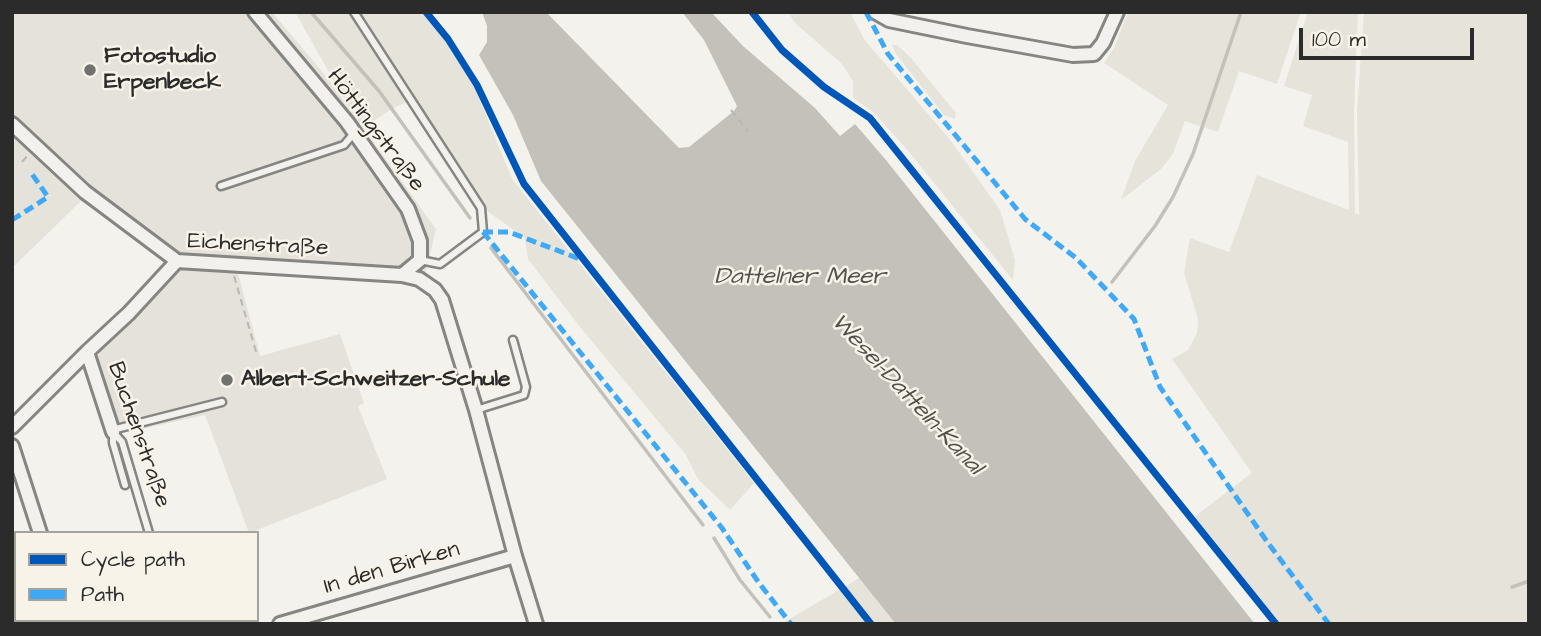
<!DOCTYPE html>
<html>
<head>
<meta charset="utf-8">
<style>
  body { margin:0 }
  #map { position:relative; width:1541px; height:636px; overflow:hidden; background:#f4f2ec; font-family:"Architects Daughter",sans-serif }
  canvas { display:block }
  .frame { position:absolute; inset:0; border:14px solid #2b2b2b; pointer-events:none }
  .legend { position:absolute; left:14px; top:531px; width:245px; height:91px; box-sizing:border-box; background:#f7f3e8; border:2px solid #a5a39c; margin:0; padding:9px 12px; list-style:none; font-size:21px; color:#2b2b2b }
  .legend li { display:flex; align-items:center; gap:14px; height:35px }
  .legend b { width:35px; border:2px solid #a5a39c }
  .scale { position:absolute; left:1299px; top:28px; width:175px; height:32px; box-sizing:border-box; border:4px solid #2b2b2b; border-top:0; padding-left:9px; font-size:21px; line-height:24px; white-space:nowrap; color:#2b2b2b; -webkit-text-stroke:5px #f7f3e8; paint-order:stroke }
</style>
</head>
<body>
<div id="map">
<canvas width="1541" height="636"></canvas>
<div class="frame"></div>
<ul class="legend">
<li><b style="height:9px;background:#0057b8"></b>Cycle path</li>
<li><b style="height:9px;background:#3fa9f5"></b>Path</li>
</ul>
<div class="scale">100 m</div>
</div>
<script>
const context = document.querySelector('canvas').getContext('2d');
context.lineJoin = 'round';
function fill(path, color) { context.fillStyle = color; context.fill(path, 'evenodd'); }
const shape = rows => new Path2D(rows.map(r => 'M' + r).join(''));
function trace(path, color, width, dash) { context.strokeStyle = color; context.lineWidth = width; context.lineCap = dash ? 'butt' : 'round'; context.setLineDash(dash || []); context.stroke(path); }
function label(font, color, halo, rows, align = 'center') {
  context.font = font + ' "Architects Daughter",sans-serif'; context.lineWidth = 5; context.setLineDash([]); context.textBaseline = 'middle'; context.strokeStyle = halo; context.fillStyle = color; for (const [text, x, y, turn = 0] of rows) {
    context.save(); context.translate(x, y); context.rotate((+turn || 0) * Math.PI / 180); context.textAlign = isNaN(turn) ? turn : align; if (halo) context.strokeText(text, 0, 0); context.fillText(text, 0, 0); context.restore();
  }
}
const built = shape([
  [12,12,272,12,326,76,436,229,425,276,177,260,81,201,12,268],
  [177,262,236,266,260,356,340,334,364,403,358,406,387,479,249,533,205,415,123,433,114,427,89,352]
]);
const green = shape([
  [295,12,352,12,409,101,395,107,361,129],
  [356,12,423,12,446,41,474,86,512,179,754,483,730,510,698,479,686,455,580,327,528,259,525,238,483,208],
  [788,12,850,12,864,39,951,141,1000,210,1015,260,1013,280,904,146,873,112,853,98,853,81,842,64,795,23],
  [1128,12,1301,12,1277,84,1239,71,1218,132,1185,121,1173,154,1161,169,1121,200,1135,161,1168,105,1104,63,1114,48],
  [1308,12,1358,12,1354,111,1355,213,1359,215,1357,111,1364,12,1529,12,1529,624,1280,624,1194,517,1252,473,1172,359,1188,350,1197,333,1198,319,1184,273,1190,238,1229,252,1257,175,1349,210,1348,142,1303,126,1312,95,1284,86],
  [892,45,897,45,911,58,956,113,955,119,944,115,896,54],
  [32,153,78,199,12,264,12,230,14,229,12,218,56,191,31,156],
  [861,577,896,624,781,624]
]);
const water = shape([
  [482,12,546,12,679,148,689,147,734,111,737,106,704,40,682,12,711,12,743,46,815,108,840,136,855,124,886,160,1255,624,896,624,541,181,513,115,479,55,487,42,487,26]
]);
const stream = shape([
  [311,12,379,91,470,218],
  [491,248,703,525],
  [1112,282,1155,226,1173,197,1193,154,1241,12],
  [714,538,740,580,770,617],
  [1512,587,1529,581]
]);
const path = shape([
  [731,110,748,131],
  [22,162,28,155],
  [234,276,257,355],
  [168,620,169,624]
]);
const service = shape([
  [354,12,481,208,483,232,440,264,420,260],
  [221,186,344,145,355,132],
  [476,410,524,395,526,387,513,340],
  [112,430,222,402],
  [113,432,122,442,149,533],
  [113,432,113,443,125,485]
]);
const minor = shape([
  [255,12,347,122,408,209,420,241,420,260,402,275],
  [875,12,889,20,967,36,1073,55,1094,54,1103,43,1117,12],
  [12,124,85,192,177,261],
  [87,352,113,432],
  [12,427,87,352,129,313,177,261,402,275,419,279,435,290,442,300,476,410,515,556,536,624],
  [12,446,40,533],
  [12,605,16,609],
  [20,620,21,624],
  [280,624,515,556]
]);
const quiet = shape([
  [866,12,888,54,1025,219,1076,258,1134,319,1160,387,1268,543,1329,624],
  [12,220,48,197,32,174],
  [483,232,722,528,759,583,791,624],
  [483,232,509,232,580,259]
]);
const cycleway = shape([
  [426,12,448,39,477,85,524,184,871,624],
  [752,12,782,50,824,87,870,118,1276,624]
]);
const markers = [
  [90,70,7,"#71716f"],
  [227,380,7,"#71716f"]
];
const poiNames = [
  ["Fotostudio",104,57],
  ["Erpenbeck",104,83],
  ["Albert-Schweitzer-Schule",241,380]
];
const streetNames = [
  ["Höttingstraße",375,131,53],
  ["Eichenstraße",258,246,3],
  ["Buchenstraße",138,435,71],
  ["In den Birken",392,569,-16]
];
const waterNames = [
  ["Dattelner Meer",800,278],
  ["Wesel-Datteln-Kanal",906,395,47]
];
fill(built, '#e5e2db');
fill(green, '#e6e3da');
fill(water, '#c4c1ba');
trace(stream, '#c4c1ba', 3.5);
trace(service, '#858582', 11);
trace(minor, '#858582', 18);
trace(path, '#b8b7b5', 2, [7, 5]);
trace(service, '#f2f1ed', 6);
trace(minor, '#f2f1ed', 12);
trace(quiet, '#3fa9f5', 5, [10, 5]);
trace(cycleway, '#0057b8', 7);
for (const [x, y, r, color] of markers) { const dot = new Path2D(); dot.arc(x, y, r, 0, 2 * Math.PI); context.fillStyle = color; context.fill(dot); trace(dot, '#f7f3e8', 2.5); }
label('bold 23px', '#2b2b2b', '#f7f3e8', poiNames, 'left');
label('23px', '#2b2b2b', '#f7f3e8', streetNames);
label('italic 24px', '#53524f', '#f7f3e8', waterNames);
</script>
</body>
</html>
